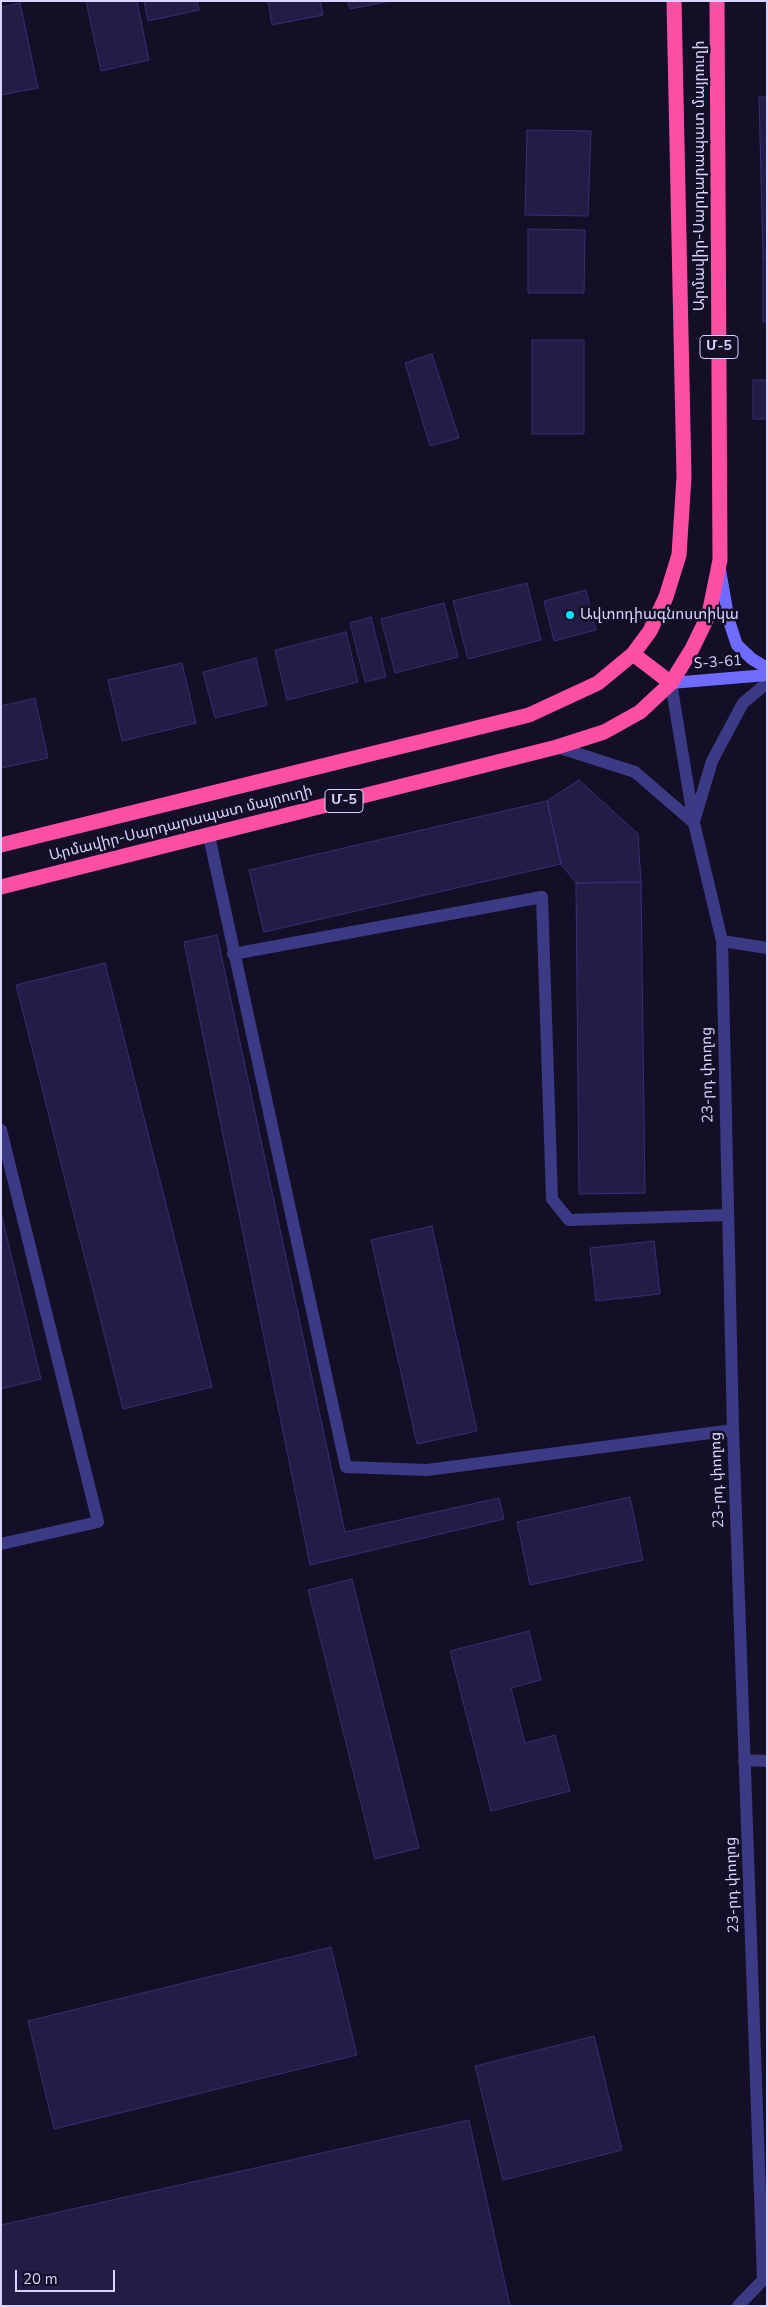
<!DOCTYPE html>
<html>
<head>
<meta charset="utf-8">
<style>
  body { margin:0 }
  #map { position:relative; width:768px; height:2307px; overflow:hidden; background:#130f26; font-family:"Nunito Sans",sans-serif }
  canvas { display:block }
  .frame { position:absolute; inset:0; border:2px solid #d9d4ff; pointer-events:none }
  .scale { position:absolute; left:15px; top:2270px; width:100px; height:22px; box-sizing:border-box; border:2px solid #d9d4ff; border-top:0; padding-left:6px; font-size:15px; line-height:18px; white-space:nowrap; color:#d9d4ff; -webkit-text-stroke:4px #130f26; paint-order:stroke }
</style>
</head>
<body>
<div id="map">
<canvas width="768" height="2307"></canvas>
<div class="frame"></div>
<div class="scale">20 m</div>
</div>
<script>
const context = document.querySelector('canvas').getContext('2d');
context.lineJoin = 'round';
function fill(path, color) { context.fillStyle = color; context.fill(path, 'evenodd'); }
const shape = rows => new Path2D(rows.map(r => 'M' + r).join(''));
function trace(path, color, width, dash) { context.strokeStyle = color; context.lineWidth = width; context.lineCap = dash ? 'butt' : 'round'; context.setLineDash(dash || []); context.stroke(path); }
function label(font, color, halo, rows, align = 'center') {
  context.font = font + ' "Nunito Sans","Noto Sans Armenian",sans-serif'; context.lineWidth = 5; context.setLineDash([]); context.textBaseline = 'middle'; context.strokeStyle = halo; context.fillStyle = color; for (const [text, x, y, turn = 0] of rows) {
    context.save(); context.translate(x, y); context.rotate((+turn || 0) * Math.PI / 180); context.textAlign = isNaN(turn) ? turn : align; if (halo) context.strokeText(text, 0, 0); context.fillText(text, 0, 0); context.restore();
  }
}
const building = shape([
  [86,1,137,1,149,60,101,71,86,1],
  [144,1,197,1,199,10,148,21,144,1],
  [268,1,320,1,323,15,272,25,268,1],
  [348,1,390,1,350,9,348,1],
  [20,3,38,88,1,95,1,7,20,3],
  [759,97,767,97,767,256,763,256,759,97],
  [527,130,591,131,588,216,525,215,527,130],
  [528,229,585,230,584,293,528,293,528,229],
  [763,256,767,256,767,322,763,322,763,256],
  [532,340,584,340,584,434,532,434,532,340],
  [432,354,459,438,430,446,405,363,432,354],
  [753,380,767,380,767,419,753,419,753,380],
  [527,583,541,640,468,659,453,601,527,583],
  [586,590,596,630,554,641,544,601,586,590],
  [444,603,458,657,395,673,381,619,444,603],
  [371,617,386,677,365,682,350,623,371,617],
  [346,632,358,682,287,700,275,650,346,632],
  [256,658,267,705,215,718,203,672,256,658],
  [182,663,196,723,122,741,108,680,182,663],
  [35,698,48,758,1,768,1,706,35,698],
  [579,780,638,834,641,882,576,883,561,864,547,801,579,780],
  [547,801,561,864,264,932,249,870,547,801],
  [641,882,645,1193,579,1194,576,883,641,882],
  [217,935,345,1532,499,1498,504,1519,310,1565,184,942,217,935],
  [105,963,212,1387,123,1409,16,985,105,963],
  [1,1213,41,1379,1,1389,1,1213],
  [432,1226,477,1431,417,1444,371,1240,432,1226],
  [654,1241,660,1294,596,1301,590,1248,654,1241],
  [630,1497,643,1560,530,1585,517,1522,630,1497],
  [352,1579,419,1848,375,1859,308,1590,352,1579],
  [529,1631,541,1680,511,1688,525,1743,555,1735,570,1791,491,1811,450,1651,529,1631],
  [331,1947,357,2055,54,2129,28,2021,331,1947],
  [594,2036,622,2150,503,2180,475,2066,594,2036],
  [469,2120,510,2306,1,2306,1,2225,469,2120]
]);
const lane = shape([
  [209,836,346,1467,427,1470,733,1430],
  [722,941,767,948],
  [233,954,542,897,552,1199,569,1220,728,1215],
  [1,1130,98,1522,1,1544]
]);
const street = shape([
  [671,683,694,823,722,941,733,1430,763,2280],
  [557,747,635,772,694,823],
  [695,818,712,761,743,703,767,683],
  [744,1760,767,1761],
  [738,2306,763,2280]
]);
const secondary = shape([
  [720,570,729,621,737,645,752,659,767,668],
  [671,683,767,675]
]);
const highway = shape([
  [633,654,671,683],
  [1,845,529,715,598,683,633,654,650,631,666,597,679,555,684,477,674,1],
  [1,887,557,747,604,732,640,712,671,683,692,649,709,614,720,560,717,1]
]);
const markers = [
  [570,615,5,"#00e5ff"]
];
const shields = [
  [719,347,38],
  [344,801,38]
];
const shieldNames = [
  ["Մ-5",719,347],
  ["Մ-5",344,801]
];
const streetNames = [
  ["Արմավիր-Սարդարապատ մայրուղի",700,176,-90],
  ["Տ-3-61",718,663,-4],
  ["Արմավիր-Սարդարապատ մայրուղի",181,824,-14],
  ["23-րդ փողոց",708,1075,-91],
  ["23-րդ փողոց",718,1480,-92],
  ["23-րդ փողոց",733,1885,-92]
];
const poiNames = [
  ["Ավտոդիագնոստիկա",580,615]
];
fill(building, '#241b47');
trace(building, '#3b2d73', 1);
trace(lane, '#3d3a85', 12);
trace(street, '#3d3a85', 12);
trace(secondary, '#6f6bff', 12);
trace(highway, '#ff4fa3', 15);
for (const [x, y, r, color] of markers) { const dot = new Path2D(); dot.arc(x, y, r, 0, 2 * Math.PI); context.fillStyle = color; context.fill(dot); trace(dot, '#130f26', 2); }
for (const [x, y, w] of shields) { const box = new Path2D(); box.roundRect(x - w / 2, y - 11.5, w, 23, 4); context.fillStyle = '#130f26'; context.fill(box); trace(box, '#d9d4ff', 1); }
label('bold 14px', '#d9d4ff', null, shieldNames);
label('15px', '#d9d4ff', '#130f26', streetNames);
label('15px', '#d9d4ff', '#130f26', poiNames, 'left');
</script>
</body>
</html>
